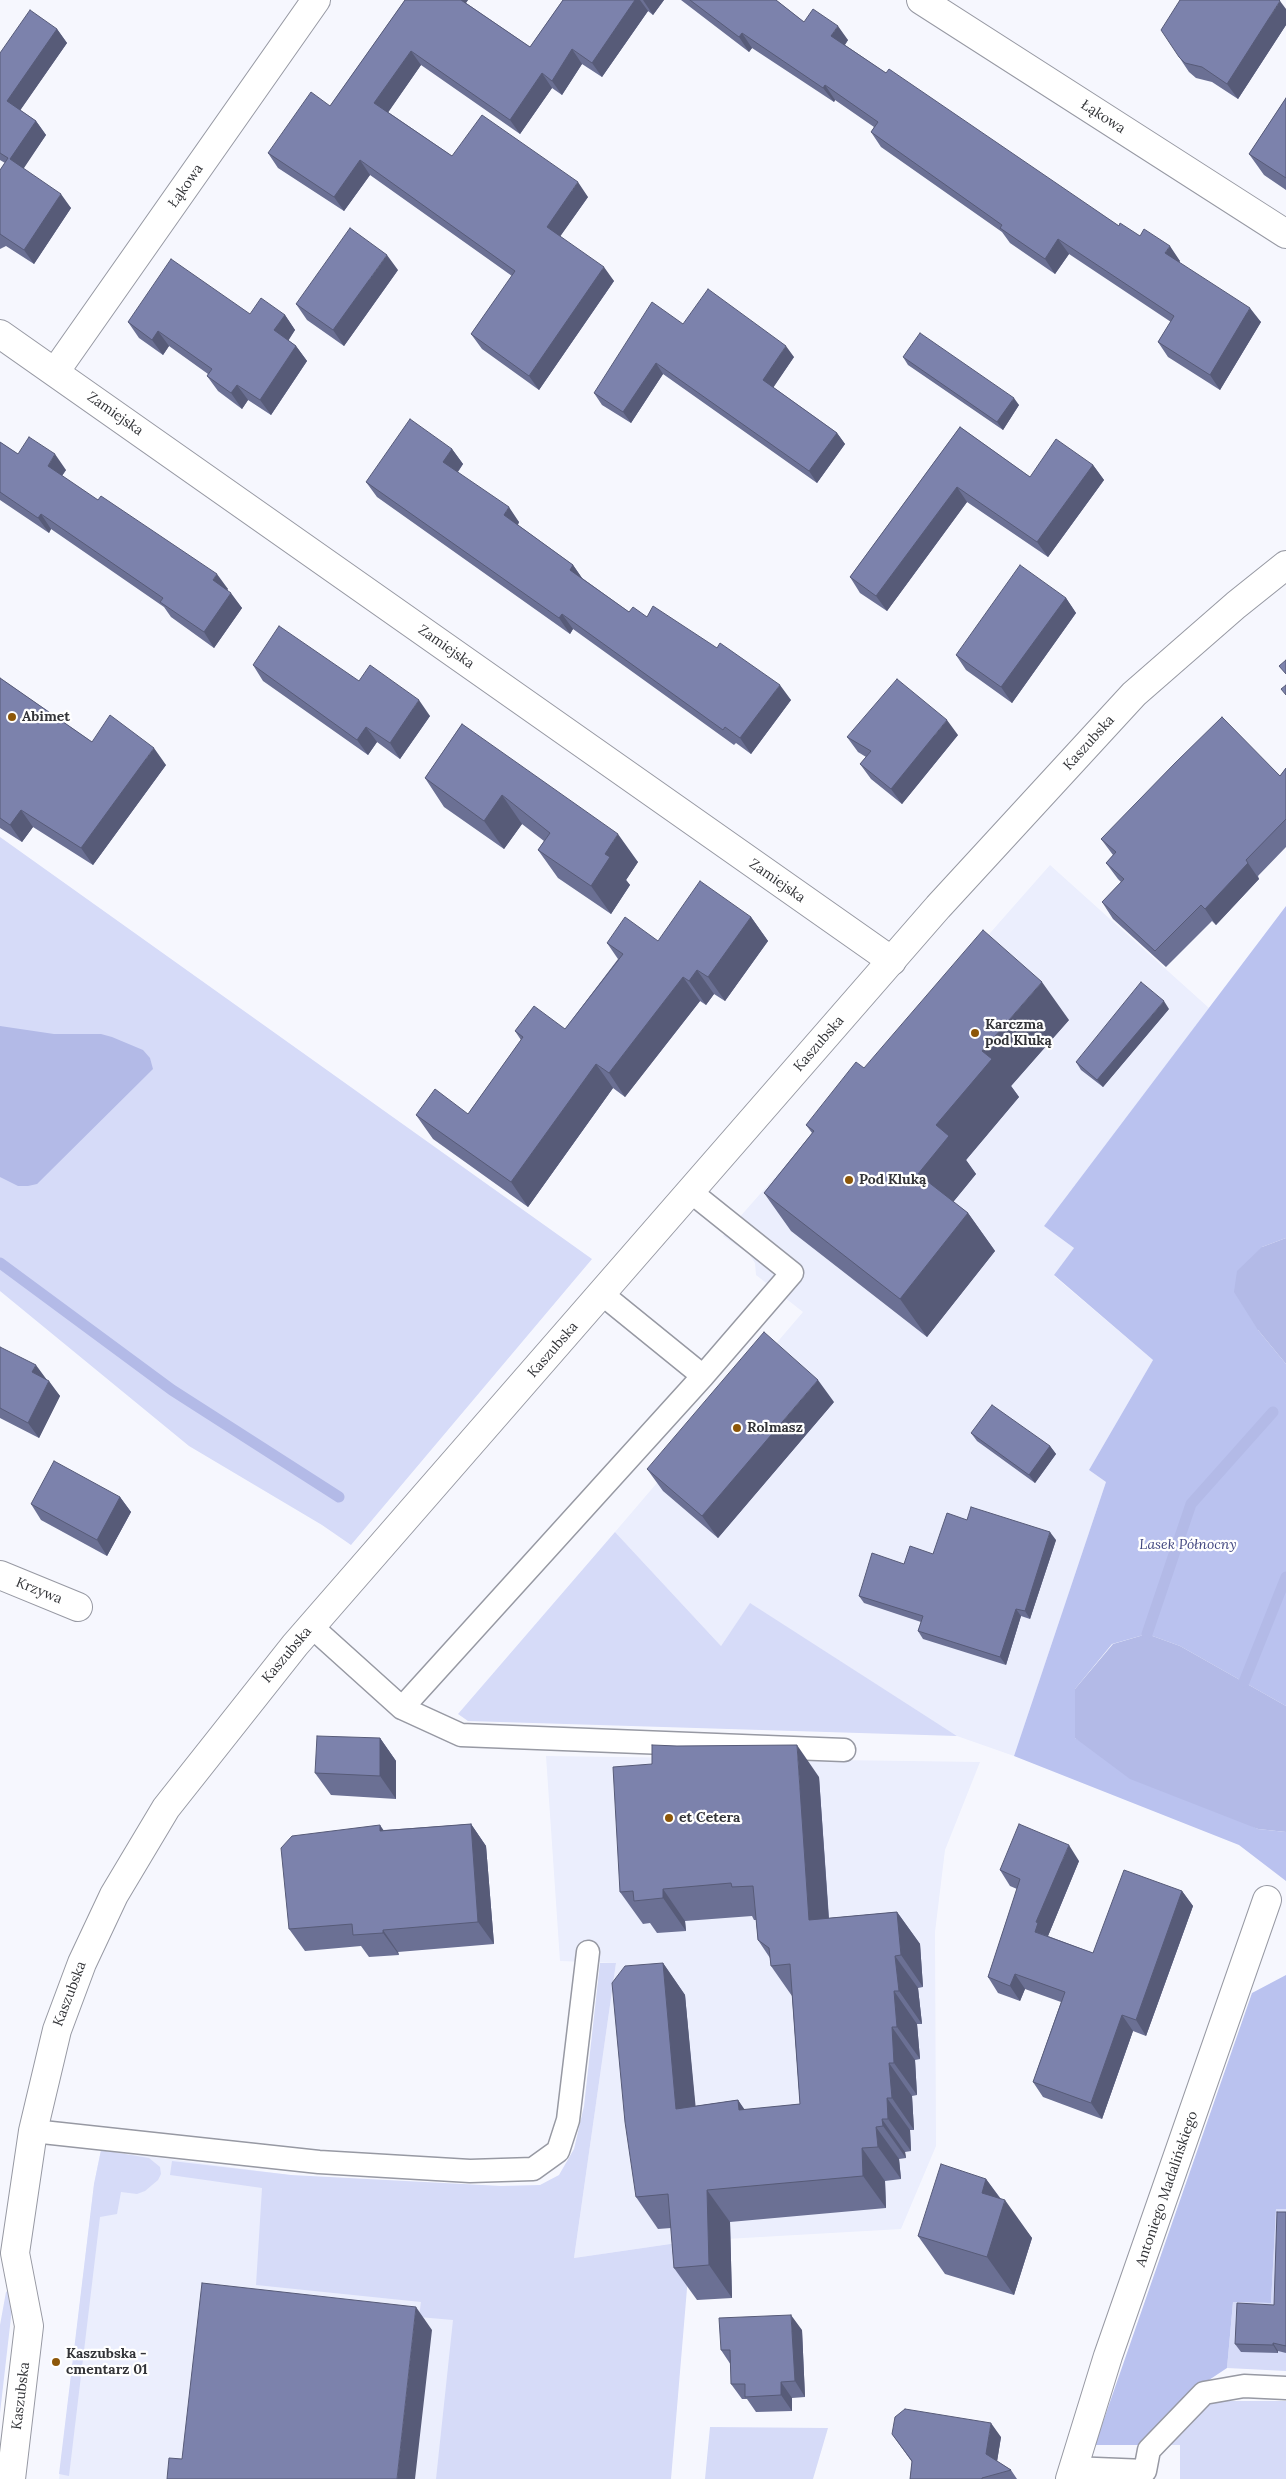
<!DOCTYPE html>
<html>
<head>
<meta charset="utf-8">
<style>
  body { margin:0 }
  canvas { display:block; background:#f6f7fe }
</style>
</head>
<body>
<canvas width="1286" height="2479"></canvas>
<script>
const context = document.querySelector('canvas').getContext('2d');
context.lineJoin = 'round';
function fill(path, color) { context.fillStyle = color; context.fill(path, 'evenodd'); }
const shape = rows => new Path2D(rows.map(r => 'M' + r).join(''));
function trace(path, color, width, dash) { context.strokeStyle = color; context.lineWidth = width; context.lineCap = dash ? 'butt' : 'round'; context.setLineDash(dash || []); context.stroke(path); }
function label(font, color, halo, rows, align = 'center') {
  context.font = font + ' Lora,serif'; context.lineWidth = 4.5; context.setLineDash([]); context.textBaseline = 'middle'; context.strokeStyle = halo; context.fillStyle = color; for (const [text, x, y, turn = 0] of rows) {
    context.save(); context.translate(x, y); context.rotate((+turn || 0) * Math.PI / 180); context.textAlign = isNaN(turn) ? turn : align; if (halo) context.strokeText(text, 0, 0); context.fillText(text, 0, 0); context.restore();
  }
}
const built = shape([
  [1050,865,1209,1008,1044,1226,1074,1248,1054,1276,1153,1360,1089,1470,1106,1482,1014,1756,957,1736,750,1604,721,1646,615,1532,803,1312,756,1275,755,1263,749,1254,723,1236],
  [546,1756,980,1762,945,1850,935,1932,936,2146,901,2229,691,2241,574,2258,616,1963,560,1961],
  [101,2150,290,2175,491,2271,463,2479,59,2479,94,2184]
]);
const green = shape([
  [0,837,592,1259,351,1545,322,1525,189,1446,0,1291],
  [615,1532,721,1646,750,1603,957,1736,468,1721,458,1714],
  [600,1963,616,1963,574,2258,691,2241,671,2479,436,2479,453,2320,419,2317,421,2302,256,2285,262,2188,170,2175,172,2161,291,2175,501,2186,540,2185,559,2175,574,2149,584,2106],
  [101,2150,149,2158,160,2167,161,2174,158,2180,145,2191,137,2194,121,2192,117,2214,100,2217,69,2476,59,2474,94,2184],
  [1276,2208,1286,2209,1286,2371,1227,2368,1233,2302,1271,2303],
  [10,2289,14,2291,0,2413,0,2325,6,2292],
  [1220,2401,1286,2401,1286,2479,1180,2479,1180,2445,1170,2445,1203,2406],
  [710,2427,828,2428,813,2479,705,2479]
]);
const forest = shape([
  [1286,906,1286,1238,1262,1247,1258,1330,1286,1364,1286,1706,1180,1646,1147,1634,1112,1644,1075,1689,1075,1738,1258,1829,1286,1832,1286,1881,1239,1845,1014,1756,1106,1482,1089,1470,1153,1360,1054,1275,1074,1248,1044,1226],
  [1286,1975,1286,2209,1276,2209,1271,2303,1233,2302,1227,2368,1185,2396,1163,2418,1143,2445,1095,2445,1252,1993]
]);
const water = shape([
  [0,1026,54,1034,101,1034,112,1037,143,1050,150,1058,153,1069,37,1184,28,1186,18,1186,0,1177],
  [1286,1238,1286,1364,1258,1330,1234,1292,1237,1271,1262,1247],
  [1147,1634,1180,1646,1286,1706,1286,1832,1258,1829,1130,1779,1075,1738,1075,1689,1113,1644]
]);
const stream = shape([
  [0,1263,172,1390,339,1497],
  [1147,1634,1191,1504,1273,1412],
  [1244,1682,1286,1577]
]);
const lane = shape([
  [602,1294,703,1376],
  [311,1626,402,1708,461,1735,844,1750],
  [402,1708,703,1376,792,1273,691,1192],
  [33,2131,319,2162,470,2171,533,2169,558,2151,568,2120,588,1952],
  [1072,2468,1145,2471,1149,2450,1204,2393,1244,2386,1286,2388]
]);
const street = shape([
  [921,0,1286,234],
  [0,334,892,961],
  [55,372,316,0],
  [0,1575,78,1607],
  [1070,2479,1108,2356,1267,1900]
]);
const secondary = shape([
  [11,2479,29,2326,15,2253,33,2131,57,2030,82,1963,114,1895,166,1808,295,1645,938,907,1134,694,1236,605,1286,565]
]);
const wall = shape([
  [405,0,468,0,466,3,530,47,563,0,664,0,653,15,648,11,602,77,582,64,562,95,552,88,520,134,421,65,388,112,452,156,588,197,560,236,614,281,539,390,482,349,471,334,512,276,370,175,344,211,278,168,268,153,330,106],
  [681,0,776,0,804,22,848,40,845,45,886,73,1119,226,1140,236,1180,261,1179,262,1261,322,1220,390,1168,357,1158,342,1171,322,1069,254,1055,274,1010,243,1002,232,881,147,871,132,874,127,835,100,834,102,752,48,749,52],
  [1286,9,1286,25,1238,99,1212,82,1196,78,1189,72,1179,57],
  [57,29,67,43,20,110,36,121,46,135,23,168,71,208,34,264,6,246,0,249,0,170,5,163,0,160,0,53],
  [1286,98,1286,190,1264,175,1249,154],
  [398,270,344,346,307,320,296,304],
  [250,314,285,315,295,330,288,340,296,346,307,361,271,415,248,400,242,409,218,391,207,376,208,374,169,346,163,355,139,338,128,322],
  [683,324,794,357,773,387,837,433,845,444,817,483,663,374,631,423,602,405,594,393],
  [903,357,1019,405,1003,430,908,365],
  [960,427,1030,477,1093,465,1104,480,1048,557,967,502,887,611,860,593,850,577],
  [0,442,18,454,66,470,62,476,228,589,227,590,242,608,214,648,171,617,164,607,51,529,49,533,0,500],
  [452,449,463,464,458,472,519,522,518,525,573,565,582,578,629,612,647,617,791,700,751,754,736,743,734,745,573,629,570,634,377,497,366,482],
  [1066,598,1076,613,1012,703,966,670,956,655],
  [253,665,359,681,430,716,400,759,377,742,368,755,263,681],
  [0,678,92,742,166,765,93,865,33,827,22,842,0,828],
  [462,724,638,862,626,880,630,885,611,914,558,878,538,850,544,841,522,824,504,849,444,807,425,778],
  [958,735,902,804,871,779,860,764,866,757,858,752,847,737],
  [1286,768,1286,847,1258,876,1259,879,1216,925,1212,921,1166,967,1113,919,1102,902,1121,882,1118,879,1106,863,1113,855,1101,839,1280,776],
  [751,917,768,941,725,1001,714,994,706,1005,700,1001,625,1097,613,1088,528,1207,433,1139,416,1115,468,1114,521,1040,515,1031,565,1029,618,959,607,943,658,941],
  [1169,1009,1103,1087,1081,1070,1076,1062],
  [1069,1020,1011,1086,1019,1097,966,1160,976,1174,953,1202,968,1213,995,1251,927,1337,791,1231,764,1193,812,1133,806,1125,864,1068],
  [0,1347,46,1379,60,1396,39,1438,0,1418],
  [834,1402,718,1538,663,1491,647,1469],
  [971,1433,1050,1446,1056,1454,1035,1483,977,1441],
  [120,1497,131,1512,107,1556,41,1520,31,1504],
  [967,1520,1056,1540,1030,1619,1021,1616,1006,1665,923,1639,918,1631,921,1622,864,1603,859,1596,904,1564,933,1554],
  [380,1738,396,1761,396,1799,331,1795,315,1773],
  [819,1777,829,1918,897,1912,920,1944,923,1987,918,1988,922,2024,917,2024,920,2059,915,2060,917,2095,912,2096,914,2130,910,2130,911,2151,905,2152,906,2158,899,2159,901,2179,885,2181,886,2208,730,2222,732,2298,697,2300,674,2268,671,2228,658,2229,636,2197,663,1963,685,1995,695,2106,738,2100,744,2110,800,2104,792,1996,771,1966,770,1958,758,1940,756,1920,754,1920,752,1916,685,1921,686,1931,657,1933,650,1923,643,1924,620,1892],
  [471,1824,486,1846,494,1944,398,1952,399,1955,369,1957,361,1946,305,1951,289,1929,384,1830],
  [1079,1861,1048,1936,1093,1953,1182,1891,1193,1906,1146,2036,1133,2031,1102,2119,1043,2097,1033,2082,1061,2002,1025,1989,1020,2001,998,1993,988,1977,1017,1889,1010,1886,1000,1870],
  [986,2179,1001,2199,1032,2238,1014,2295,945,2274,918,2236],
  [1286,2212,1286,2353,1278,2351,1278,2353,1241,2352,1235,2344,1274,2305],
  [802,2330,805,2397,792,2398,792,2411,756,2412,747,2399,742,2399,731,2384,731,2365,721,2350],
  [892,2434,1001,2437,997,2461,1011,2470,1017,2479,910,2479,912,2462]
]);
const shadedWall = shape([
  [456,0,468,0,462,8],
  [635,0,640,0,648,11,602,77,592,63],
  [643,0,664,0,653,15],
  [1280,1,1286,9,1286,25,1238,99,1227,84],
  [838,26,848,40,841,50,831,36],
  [57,29,67,43,17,115,7,101],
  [742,33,752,48,749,52,739,37],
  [572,49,582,64,562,95,552,81],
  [411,51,421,65,385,117,374,103],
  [542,73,552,88,520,134,510,120],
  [825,85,835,100,834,102,823,88],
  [36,121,46,135,20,174,10,159],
  [360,160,370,175,344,211,334,197],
  [578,182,588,197,557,241,547,227],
  [61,194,71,208,34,264,24,250],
  [1058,239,1069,254,1055,274,1045,259],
  [1170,246,1180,261,1176,267,1165,253],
  [387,255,398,270,344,346,333,330],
  [604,267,614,281,539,390,529,376],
  [1250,308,1261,322,1220,390,1210,375],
  [285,315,295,330,285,346,274,330],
  [158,331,169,346,163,355,152,340],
  [296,346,307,361,271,415,260,400],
  [786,346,794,357,771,391,763,380],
  [656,363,663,374,631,423,623,412],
  [237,385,248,400,242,409,231,393],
  [1014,398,1019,405,1003,430,997,422],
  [837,433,845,444,817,483,809,471],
  [452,449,463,464,454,477,443,462],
  [55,454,66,470,58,481,48,466],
  [1093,465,1104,480,1048,557,1037,542],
  [957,487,967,502,887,611,876,596],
  [509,507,519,522,514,531,504,515],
  [41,514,51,529,49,533,38,518],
  [573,565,584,581,570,570],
  [217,574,228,589,223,595,213,580],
  [231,593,242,608,214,648,204,632],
  [1066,598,1076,613,1012,703,1001,687],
  [562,614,573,629,570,634,559,618],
  [780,685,791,700,751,754,740,738],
  [419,700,430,716,400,759,390,743],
  [947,720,958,735,902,804,891,789],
  [366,727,377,742,368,755,357,740],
  [154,748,166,765,93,865,81,848],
  [502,795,522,824,504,849,484,821],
  [21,810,33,827,22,842,10,825],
  [618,834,638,862,626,880,630,885,611,914,591,886,605,854],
  [1248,863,1259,879,1216,925,1205,909],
  [751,917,768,941,725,1001,708,977],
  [697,970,714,994,706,1005,689,981],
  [683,977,700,1001,625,1097,609,1073],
  [1042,982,1069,1020,1011,1086,1019,1097,966,1160,976,1174,945,1212,918,1174,936,1125,982,1051],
  [1164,1001,1169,1009,1103,1087,1097,1080],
  [596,1064,613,1088,528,1207,511,1182],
  [968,1213,995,1251,927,1337,900,1299],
  [36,1365,47,1380,32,1372],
  [818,1380,834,1402,718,1538,702,1516],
  [49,1381,60,1396,39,1438,28,1423],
  [1050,1446,1056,1454,1035,1483,1029,1475],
  [120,1497,131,1512,107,1556,97,1540],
  [1050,1532,1056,1540,1030,1619,1025,1611],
  [1016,1609,1021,1616,1006,1665,1000,1657],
  [380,1738,396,1761,396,1799,380,1776],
  [797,1745,819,1777,831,1952,809,1920],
  [471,1824,486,1846,494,1944,478,1922],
  [380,1825,395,1847,380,1831],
  [1069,1845,1079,1861,1048,1936,1035,1932,1036,1922],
  [663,1889,685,1921,686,1931,663,1898],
  [1182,1891,1193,1906,1146,2036,1136,2020],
  [897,1912,920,1944,923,1987,901,1955],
  [383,1930,398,1952,399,1955,383,1933],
  [895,1956,918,1988,922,2024,899,1991],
  [663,1963,685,1995,699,2142,676,2109],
  [1015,1974,1025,1989,1020,2001,1010,1986],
  [894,1991,917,2024,920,2059,897,2027],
  [1122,2015,1133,2031,1102,2119,1091,2103],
  [892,2027,915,2060,917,2095,894,2063],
  [889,2063,912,2096,914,2130,892,2098],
  [887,2098,910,2130,911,2151,888,2119],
  [738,2100,761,2133,739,2110],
  [882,2119,905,2152,906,2158,883,2126],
  [876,2127,899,2159,901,2179,878,2147],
  [862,2148,885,2181,886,2208,863,2176],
  [986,2179,1004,2204,1005,2200,1032,2238,1014,2295,987,2257,982,2193],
  [707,2190,730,2222,732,2298,709,2265],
  [416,2307,432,2330,415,2479,397,2479],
  [791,2315,802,2330,805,2397,795,2381],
  [1273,2343,1278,2351,1278,2353,1273,2345],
  [781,2382,792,2398,792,2411,781,2395],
  [991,2423,1001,2437,996,2468,986,2454]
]);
const building = shape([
  [405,0,461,0,530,47,563,0,635,0,592,63,572,49,552,81,542,73,510,120,411,51,374,103,452,156,482,115,578,182,547,227,604,267,529,376,471,334,515,271,360,160,334,197,268,153,311,92,330,106,405,0],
  [690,0,776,0,804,22,813,9,838,26,831,36,886,73,889,69,1119,226,1120,223,1140,236,1144,229,1170,246,1165,253,1250,308,1210,375,1158,342,1174,316,1058,239,1045,259,1000,228,1002,225,871,132,878,122,825,85,823,88,742,33,739,37,690,0],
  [1180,0,1279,0,1280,1,1227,84,1202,67,1185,63,1179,57,1161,30,1180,0],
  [30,10,57,29,7,101,36,121,10,159,61,194,24,250,0,234,0,170,8,158,0,153,0,53,30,10],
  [1286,98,1286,178,1249,154,1286,98],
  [350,228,387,255,333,330,296,304,350,228],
  [171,259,250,314,261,298,285,315,274,330,296,346,260,400,237,385,231,393,207,376,212,369,158,331,152,340,128,322,171,259],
  [708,289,786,346,763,380,837,433,809,471,656,363,623,412,594,393,652,302,683,324,708,289],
  [920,333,1014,398,997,422,903,357,920,333],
  [410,419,452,449,443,462,509,507,504,515,573,565,570,570,629,612,633,607,647,617,653,606,717,648,720,643,780,685,740,738,725,727,723,730,562,614,559,618,366,482,410,419],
  [960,427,1030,477,1056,439,1093,465,1037,542,957,487,876,596,850,577,960,427],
  [29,437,55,454,48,466,98,500,101,496,217,574,213,580,231,593,204,632,160,602,163,598,41,514,38,518,0,492,0,442,18,454,29,437],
  [1020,565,1066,598,1001,687,956,655,1020,565],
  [279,626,359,681,370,665,419,700,390,743,366,727,357,740,253,665,279,626],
  [1286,660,1286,674,1279,666,1286,660],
  [0,678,92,742,110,715,154,748,81,848,21,810,10,825,0,818,0,678],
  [897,679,947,720,891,789,860,764,871,751,847,737,897,679],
  [1286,685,1286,695,1281,689,1286,685],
  [1222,717,1280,776,1286,768,1286,819,1246,860,1248,863,1205,909,1201,905,1155,951,1102,902,1124,879,1106,863,1116,852,1101,839,1175,763,1222,717],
  [462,724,618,834,605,854,610,857,591,886,538,850,550,833,502,795,484,821,425,778,462,724],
  [700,881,751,917,708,977,697,970,689,981,683,977,609,1073,596,1064,511,1182,416,1115,435,1089,468,1114,523,1037,515,1031,534,1006,565,1029,623,954,607,943,625,917,658,941,700,881],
  [983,930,1042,982,982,1051,992,1059,936,1125,949,1136,918,1174,968,1213,900,1299,764,1193,814,1131,806,1125,856,1062,864,1068,983,930],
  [1141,982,1164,1001,1097,1080,1076,1062,1141,982],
  [764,1332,818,1380,702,1516,647,1469,764,1332],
  [0,1347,36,1365,32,1372,49,1381,28,1423,0,1408,0,1347],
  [992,1405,1050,1446,1029,1475,971,1433,992,1405],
  [54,1461,120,1497,97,1540,31,1504,54,1461],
  [971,1507,1050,1532,1025,1611,1016,1609,1000,1657,918,1631,923,1616,859,1596,872,1553,904,1564,910,1546,933,1554,947,1513,967,1520,971,1507],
  [317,1736,380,1738,380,1776,315,1773,317,1736],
  [652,1745,677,1746,797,1745,809,1920,897,1912,901,1955,895,1956,899,1991,894,1991,897,2027,892,2027,894,2063,889,2063,892,2098,887,2098,888,2119,882,2119,883,2126,876,2127,878,2147,862,2148,863,2176,707,2190,709,2265,674,2268,668,2194,636,2197,625,2122,612,1983,625,1966,663,1963,676,2109,738,2100,739,2110,800,2104,790,1964,771,1966,769,1948,758,1940,753,1886,732,1887,731,1883,663,1889,663,1898,634,1901,633,1891,620,1892,613,1767,652,1764,652,1745],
  [471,1824,478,1922,383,1930,383,1933,353,1935,352,1924,289,1929,281,1848,292,1836,380,1825,380,1831,471,1824],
  [1019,1824,1069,1845,1036,1922,1038,1923,1035,1932,1093,1953,1124,1870,1182,1891,1136,2020,1122,2015,1091,2103,1033,2082,1065,1992,1015,1974,1010,1986,988,1977,1020,1879,1000,1870,1019,1824],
  [941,2164,986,2179,982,2193,1005,2200,987,2257,918,2236,941,2164],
  [1277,2212,1286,2212,1286,2346,1273,2343,1273,2345,1235,2344,1237,2303,1274,2305,1277,2212],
  [202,2283,416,2307,397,2479,167,2479,169,2458,182,2459,202,2283],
  [791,2315,795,2381,781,2382,781,2395,745,2397,745,2384,731,2384,730,2350,721,2350,719,2318,791,2315],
  [905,2409,991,2423,986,2454,1011,2470,982,2478,982,2479,910,2479,912,2461,892,2434,895,2417,905,2409]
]);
const markers = [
  [12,717,5,"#8d5709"],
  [975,1033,5,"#8d5709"],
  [849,1180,5,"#8d5709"],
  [737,1428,5,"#8d5709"],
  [669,1818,5,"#8d5709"],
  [56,2362,5,"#8d5709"]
];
const streetNames = [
  ["Łąkowa",1103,117,33],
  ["Łąkowa",186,186,-55],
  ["Zamiejska",115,414,35],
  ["Zamiejska",446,647,35],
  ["Kaszubska",1089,743,-48],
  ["Zamiejska",777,881,35],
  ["Kaszubska",819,1044,-49],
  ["Kaszubska",553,1350,-49],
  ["Krzywa",39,1591,22],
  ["Kaszubska",287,1655,-50],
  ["Kaszubska",70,1994,-69],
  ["Antoniego Madalińskiego",1167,2189,-71],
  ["Kaszubska",21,2396,-83]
];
const poiNames = [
  ["Abimet",22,717],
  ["Karczma",985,1025],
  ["pod Kluką",985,1041],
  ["Pod Kluką",859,1180],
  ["Rolmasz",747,1428],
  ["et Cetera",679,1818],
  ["Kaszubska -",66,2354],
  ["cmentarz 01",66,2370]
];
const parkNames = [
  ["Lasek Północny",1188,1545]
];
fill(built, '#ebeefd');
fill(green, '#d6dbf8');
fill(forest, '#bac2ef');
fill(water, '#b3bae7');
trace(stream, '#b3bae7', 11);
trace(lane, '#9799a3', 25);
trace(street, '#9799a3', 30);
trace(secondary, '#9799a3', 30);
trace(lane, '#fff', 22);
trace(street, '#fff', 28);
trace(secondary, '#fff', 28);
fill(wall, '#6b7094');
fill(shadedWall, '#575b78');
fill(building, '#7c82ac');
trace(building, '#575b78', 1);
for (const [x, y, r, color] of markers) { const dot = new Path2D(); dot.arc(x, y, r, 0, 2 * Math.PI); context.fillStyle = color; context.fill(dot); trace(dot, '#fff', 2); }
label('14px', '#323337', '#fff', streetNames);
label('bold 14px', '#323337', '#fff', poiNames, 'left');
label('italic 14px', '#424780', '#fff', parkNames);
</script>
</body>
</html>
